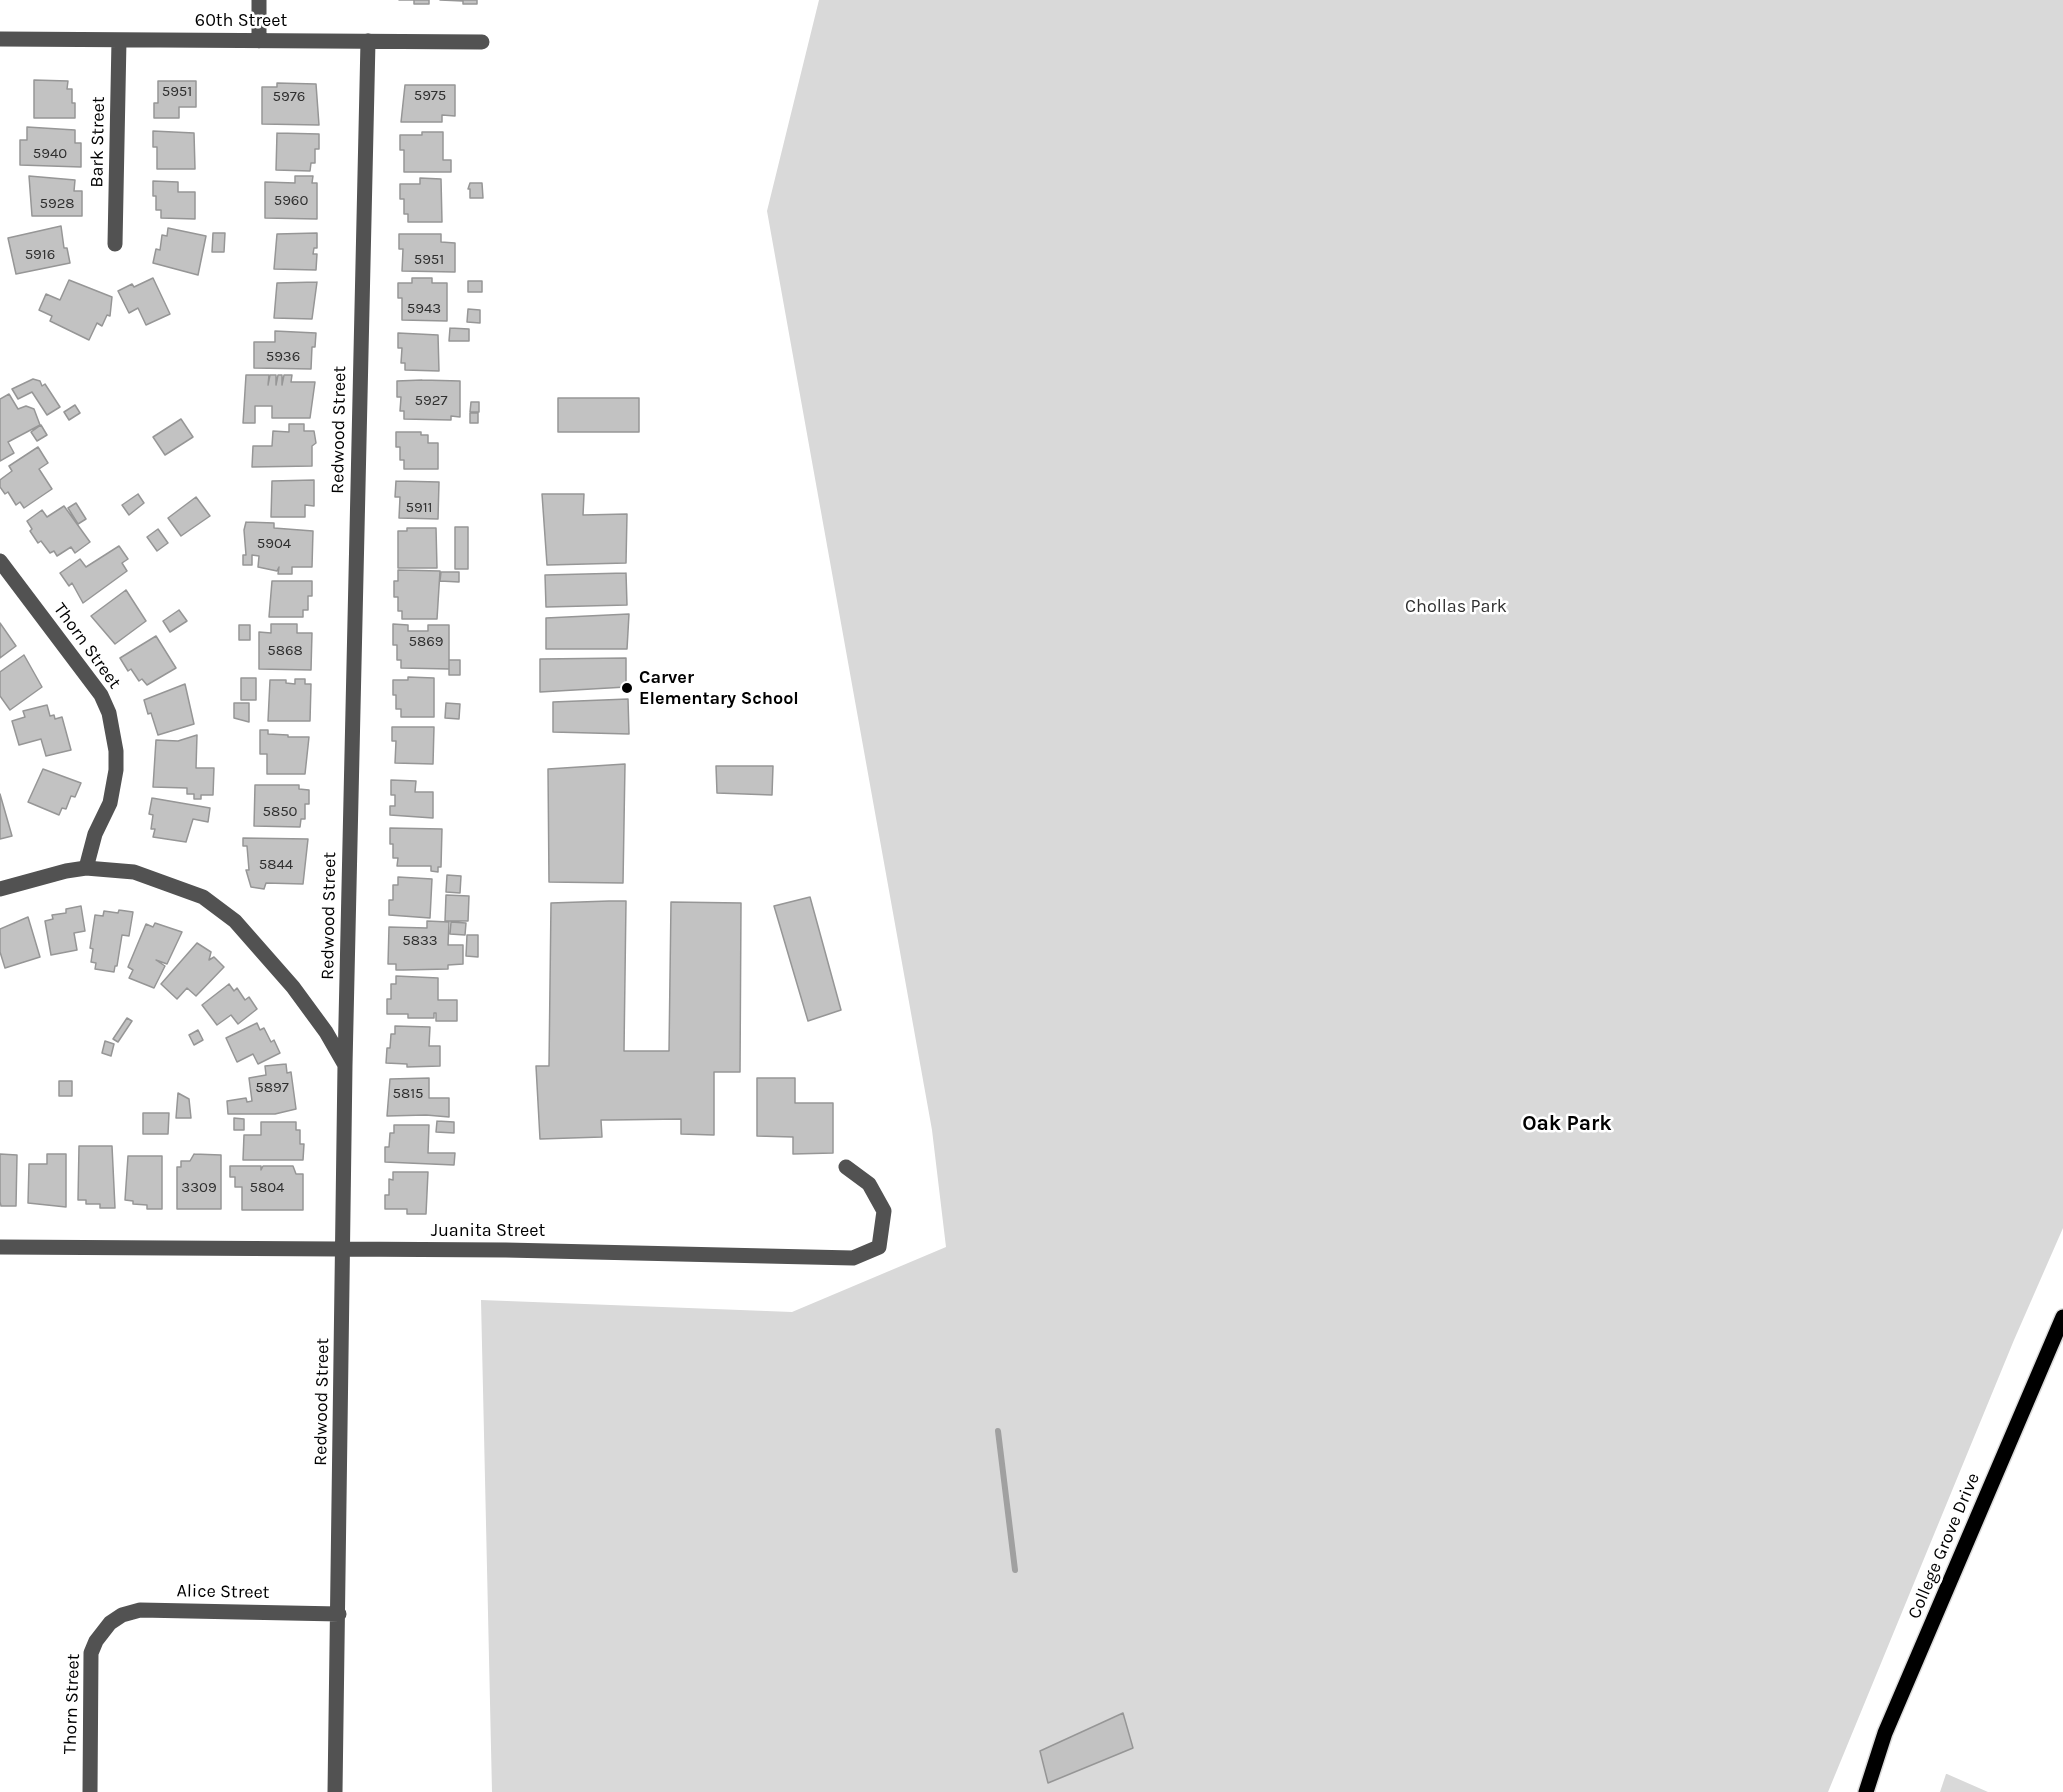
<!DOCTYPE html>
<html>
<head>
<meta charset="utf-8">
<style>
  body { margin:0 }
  canvas { display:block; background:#fff }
</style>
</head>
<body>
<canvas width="2063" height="1792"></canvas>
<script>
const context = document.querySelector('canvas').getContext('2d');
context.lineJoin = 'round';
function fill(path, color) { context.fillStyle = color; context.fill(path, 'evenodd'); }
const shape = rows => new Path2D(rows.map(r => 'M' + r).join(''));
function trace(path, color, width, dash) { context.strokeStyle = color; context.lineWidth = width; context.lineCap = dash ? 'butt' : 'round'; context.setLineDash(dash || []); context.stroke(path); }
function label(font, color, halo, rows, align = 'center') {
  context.font = font + ' Karla,sans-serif'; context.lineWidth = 5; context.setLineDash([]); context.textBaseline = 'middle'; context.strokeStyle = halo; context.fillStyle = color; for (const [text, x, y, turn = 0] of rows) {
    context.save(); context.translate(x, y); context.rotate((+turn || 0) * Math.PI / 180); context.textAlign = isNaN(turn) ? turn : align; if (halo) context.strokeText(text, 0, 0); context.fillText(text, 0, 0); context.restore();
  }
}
const green = shape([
  [819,0,2063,0,2063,1228,2014,1340,1828,1792,492,1792,481,1300,792,1312,946,1247,932,1130,767,211],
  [1946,1774,1947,1774,1988,1792,1940,1792]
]);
const stream = shape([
  [998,1431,1015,1570]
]);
const building = shape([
  [399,0,429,0,429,4,414,4,414,0,399,0],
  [440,0,477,0,477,4,463,4,463,1,440,0],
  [34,80,68,81,67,89,72,89,72,103,75,103,75,118,34,118,34,80],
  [158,81,196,81,196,107,179,107,179,118,154,118,154,103,158,103,158,81],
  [277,83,316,84,319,125,262,124,262,87,277,87,277,83],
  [405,85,455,85,455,116,442,115,442,122,401,122,405,85],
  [27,127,75,130,75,143,81,143,81,167,20,165,20,140,27,140,27,127],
  [153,131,194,133,195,169,157,169,157,147,153,147,153,131],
  [422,132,443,132,443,160,451,160,451,172,404,172,404,150,400,150,400,135,422,135,422,132],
  [277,133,319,134,319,149,315,149,315,163,311,163,310,171,276,170,277,133],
  [29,176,75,180,74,191,82,191,82,216,32,216,29,176],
  [295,176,313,176,312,183,317,183,317,219,265,218,265,182,295,183,295,176],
  [420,178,441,179,442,222,408,222,408,214,404,214,404,199,400,199,400,184,420,184,420,178],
  [153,181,178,182,178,192,195,192,195,219,161,218,161,210,156,210,156,196,153,196,153,181],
  [470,183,482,183,483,198,470,198,470,189,468,189,470,183],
  [61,226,64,248,67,248,70,263,16,274,8,238,61,226],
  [168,228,206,236,198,275,153,263,156,249,160,250,162,235,167,236,168,228],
  [213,233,225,233,224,252,212,252,213,233],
  [317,233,317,248,314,248,313,254,317,254,316,270,274,269,277,234,317,233],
  [399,234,441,234,441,242,455,243,455,272,402,271,403,249,399,249,399,234],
  [153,278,170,314,146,325,138,308,129,313,118,291,132,284,134,287,153,278],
  [412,278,432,278,432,283,447,283,447,321,402,320,402,298,398,298,398,283,412,283,412,278],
  [69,280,112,297,110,316,107,315,102,326,97,323,89,340,50,321,52,316,39,310,46,294,60,300,69,280],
  [468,281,482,281,482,292,468,292,468,281],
  [317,282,312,319,274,318,277,283,317,282],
  [468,309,480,310,480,323,467,322,468,309],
  [450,328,469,329,469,341,449,341,450,328],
  [275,331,316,333,315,347,312,347,311,369,254,368,254,342,275,342,275,331],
  [398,333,438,335,439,371,405,370,405,363,401,363,402,348,398,348,398,333],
  [246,375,269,375,268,385,270,375,276,375,276,385,278,375,282,375,282,385,284,375,292,375,291,382,315,382,310,418,272,418,272,406,255,406,255,423,243,423,246,375],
  [33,379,40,381,42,386,45,384,60,407,47,415,32,392,18,399,12,389,33,379],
  [422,380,460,381,460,417,451,416,451,420,404,419,404,411,400,411,401,397,397,397,397,381,422,380],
  [9,394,18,409,26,406,34,409,40,425,8,442,14,453,0,461,0,399,9,394],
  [558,398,639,398,639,432,558,432,558,398],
  [471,402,479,402,479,412,470,412,471,402],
  [75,405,80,413,69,420,64,412,75,405],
  [470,413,478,413,478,423,470,423,470,413],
  [181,419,193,437,165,455,153,437,181,419],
  [289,424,304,424,304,431,314,431,316,443,312,446,312,466,252,467,253,446,272,446,273,431,289,432,289,424],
  [41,425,47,435,37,441,31,432,41,425],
  [396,432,421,432,421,435,428,435,428,443,438,443,438,469,404,469,404,460,400,460,400,447,396,447,396,432],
  [38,447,48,463,39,469,52,489,24,508,20,502,16,505,8,492,5,494,0,487,0,480,12,471,9,466,38,447],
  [314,480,314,506,305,505,305,517,271,517,272,481,314,480],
  [396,481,439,482,438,519,399,518,400,497,395,497,396,481],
  [138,494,144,503,129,515,122,505,138,494],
  [542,494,584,494,583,515,627,514,626,563,547,565,542,494],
  [196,497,210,516,181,536,168,518,196,497],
  [76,503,86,519,78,524,68,508,76,503],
  [64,506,90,542,75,553,71,547,57,556,54,551,50,553,41,541,38,543,30,531,32,529,27,521,42,510,47,517,64,506],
  [246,522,274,523,274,528,313,531,312,567,292,567,292,574,278,574,279,567,277,571,258,567,259,556,252,555,252,565,243,565,243,555,246,555,244,530,246,522],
  [455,527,468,527,468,569,455,569,455,527],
  [407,528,436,528,437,568,398,568,398,531,407,531,407,528],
  [158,529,168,543,157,551,147,537,158,529],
  [119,546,128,559,122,563,127,571,83,603,72,583,69,586,60,573,80,559,86,567,119,546],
  [398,570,440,571,437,619,402,619,402,611,398,611,398,597,394,597,394,581,398,581,398,570],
  [441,572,459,572,459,582,440,581,441,572],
  [626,573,627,605,546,607,545,575,626,573],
  [272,581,312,581,312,596,308,596,308,610,303,610,303,617,269,617,272,581],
  [126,590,146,621,115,644,91,616,126,590],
  [179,610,187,621,170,632,163,621,179,610],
  [629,614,627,649,546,649,546,618,629,614],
  [0,623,16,646,0,658,0,623],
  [271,624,297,624,297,633,312,633,311,670,259,669,259,632,271,633,271,624],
  [393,624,408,625,408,631,428,631,428,625,449,625,449,669,401,668,401,660,397,660,397,645,393,645,393,624],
  [239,625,250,625,250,640,239,640,239,625],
  [156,636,176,668,147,685,142,679,139,681,131,669,128,671,120,658,156,636],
  [24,655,42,687,10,710,0,696,0,672,24,655],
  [626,658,626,687,540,692,540,659,626,658],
  [449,660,460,660,460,675,449,675,449,660],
  [408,677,434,678,434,717,401,717,401,709,396,709,396,695,393,695,393,680,408,680,408,677],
  [241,678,256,678,256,700,241,700,241,678],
  [295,679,305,679,305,684,311,684,310,721,268,721,270,680,286,680,286,683,295,684,295,679],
  [185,684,194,724,158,735,151,713,148,714,144,700,185,684],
  [628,699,629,734,553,732,553,702,628,699],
  [234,703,249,703,249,722,234,718,234,703],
  [446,703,460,704,459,719,445,718,446,703],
  [47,705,50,716,54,715,55,719,62,717,71,750,46,756,41,739,19,745,12,721,25,717,23,711,47,705],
  [392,727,434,727,433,764,395,763,396,741,392,741,392,727],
  [260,730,268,730,268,734,288,735,288,737,309,737,305,774,267,774,267,754,260,754,260,730],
  [197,735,196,768,214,768,213,795,201,795,201,799,194,799,194,794,187,794,187,788,153,787,156,740,178,741,197,735],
  [625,764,623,883,549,882,548,769,625,764],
  [716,766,773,766,772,795,717,793,716,766],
  [43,769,81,783,75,797,71,796,66,809,62,808,59,815,28,802,43,769],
  [391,780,416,781,415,792,433,792,433,818,390,815,390,806,395,806,395,795,391,795,391,780],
  [255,785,299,785,299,789,309,790,309,804,305,804,305,819,301,819,300,827,254,826,255,785],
  [0,794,12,836,0,839,0,794],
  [152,798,210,808,208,822,193,819,186,842,153,837,155,829,151,829,153,815,149,814,152,798],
  [390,828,442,829,441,867,438,867,438,872,431,871,431,866,397,866,398,858,393,858,393,844,390,844,390,828],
  [243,838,308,839,303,884,266,883,264,889,251,887,246,870,249,870,247,846,243,846,243,838],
  [447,875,461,876,460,893,446,892,447,875],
  [398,877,432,879,430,918,389,915,389,900,393,900,393,885,398,885,398,877],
  [446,895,469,896,468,921,445,921,446,895],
  [810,897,841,1010,808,1021,774,906,810,897],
  [609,901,626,901,624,1051,669,1051,671,902,741,903,740,1072,714,1072,714,1135,681,1134,681,1119,611,1120,601,1120,602,1137,540,1139,536,1066,549,1066,551,903,609,901],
  [81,906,85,931,74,933,77,950,51,955,45,921,53,919,52,915,66,913,66,909,81,906],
  [119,910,133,912,129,936,122,935,117,966,115,966,114,972,95,969,96,963,91,962,93,949,90,948,95,915,103,916,104,911,118,913,119,910],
  [28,917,40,957,5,968,0,952,0,929,28,917],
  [427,921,449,922,448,945,463,945,463,964,448,965,448,969,403,970,396,970,396,964,388,964,389,927,427,928,427,921],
  [451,922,466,923,465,935,450,934,451,922],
  [155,923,182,932,167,964,156,960,165,966,154,988,129,978,133,970,128,967,146,924,153,927,155,923],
  [467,935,478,935,478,957,466,956,467,935],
  [197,943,211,952,209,960,214,957,224,967,196,996,187,988,177,999,161,984,197,943],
  [396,976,438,978,438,1000,457,1000,457,1021,436,1021,436,1013,434,1013,434,1018,408,1018,408,1014,387,1014,387,999,391,999,391,984,396,984,396,976],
  [229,984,234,991,237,988,245,1000,249,997,257,1009,238,1024,231,1015,217,1025,202,1005,229,984],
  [127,1018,132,1021,118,1042,113,1039,127,1018],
  [257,1023,260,1030,264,1028,271,1042,274,1040,280,1053,258,1064,253,1054,237,1062,226,1038,257,1023],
  [395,1026,430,1027,429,1046,440,1046,440,1066,407,1067,407,1064,386,1063,387,1048,390,1048,391,1034,395,1034,395,1026],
  [198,1030,203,1040,194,1045,189,1035,198,1030],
  [105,1041,114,1044,111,1056,102,1053,105,1041],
  [286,1064,287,1073,291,1072,296,1109,275,1114,228,1114,227,1101,246,1098,247,1102,252,1101,249,1078,266,1075,265,1066,286,1064],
  [429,1078,429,1098,449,1098,449,1117,426,1115,387,1116,390,1079,429,1078],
  [757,1078,795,1078,795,1103,833,1103,833,1153,793,1154,793,1137,757,1136,757,1078],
  [59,1081,72,1081,72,1096,59,1096,59,1081],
  [178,1093,189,1099,191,1118,176,1118,178,1093],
  [143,1113,169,1113,168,1134,143,1134,143,1113],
  [234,1118,244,1119,244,1130,234,1130,234,1118],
  [437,1121,454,1122,454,1133,436,1132,437,1121],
  [261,1122,296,1122,296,1130,300,1130,300,1144,304,1144,303,1160,243,1160,244,1135,261,1135,261,1122],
  [394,1125,429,1125,428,1153,455,1153,454,1165,385,1162,385,1147,389,1147,390,1133,394,1133,394,1125],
  [79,1146,112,1146,115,1208,100,1208,100,1204,86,1204,86,1200,78,1200,79,1146],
  [0,1154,17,1155,16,1206,1,1206,0,1202,0,1154],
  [47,1154,66,1154,66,1207,28,1203,29,1164,47,1164,47,1154],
  [194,1154,221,1155,221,1209,177,1209,177,1167,181,1167,181,1161,190,1161,194,1154],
  [128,1156,162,1156,162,1209,147,1209,147,1205,133,1204,133,1201,125,1200,128,1156],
  [230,1166,261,1166,261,1170,263,1166,293,1166,296,1174,303,1174,303,1210,242,1210,242,1187,235,1187,235,1177,230,1177,230,1166],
  [393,1172,428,1172,426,1214,407,1214,407,1209,385,1209,385,1195,389,1195,389,1179,393,1180,393,1172],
  [1123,1713,1133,1748,1048,1783,1040,1751,1123,1713]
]);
const minor = shape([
  [259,0,259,41],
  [0,39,482,42],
  [115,244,119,40],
  [0,561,101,695,109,713,116,751,116,770,110,803,95,834,86,868],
  [0,889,66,871,86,868,134,872,203,897,235,921,293,987,326,1032,345,1065],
  [0,1247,506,1250,853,1258,879,1247,884,1211,869,1184,846,1167],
  [90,1792,91,1653,96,1641,110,1623,122,1615,140,1610,339,1614],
  [335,1792,345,1065,368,41]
]);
const major = shape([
  [1866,1792,1885,1733,2063,1317]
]);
const markers = [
  [627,688,6,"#000"]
];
const numberNames = [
  ["5951",177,92],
  ["5975",430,96],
  ["5976",289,97],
  ["5940",50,154],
  ["5960",291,201],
  ["5928",57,204],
  ["5916",40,255],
  ["5951",429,260],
  ["5943",424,309],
  ["5936",283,357],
  ["5927",431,401],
  ["5911",419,508],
  ["5904",274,544],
  ["5869",426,642],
  ["5868",285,651],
  ["5850",280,812],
  ["5844",276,865],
  ["5833",420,941],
  ["5897",272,1088],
  ["5815",408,1094],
  ["3309",199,1188],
  ["5804",267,1188]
];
const streetNames = [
  ["60th Street",241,21],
  ["Bark Street",98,142,-89],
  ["Redwood Street",339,430,-89],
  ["Thorn Street",87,646,54],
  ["Redwood Street",329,916,-89],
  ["Juanita Street",488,1231],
  ["Redwood Street",322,1402,-89],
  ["College Grove Drive",1944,1546,-67],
  ["Alice Street",223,1592,1],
  ["Thorn Street",72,1704,-88]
];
const parkNames = [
  ["Chollas Park",1456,607]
];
const poiNames = [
  ["Carver",639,678],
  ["Elementary School",639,699]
];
const quarterNames = [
  ["Oak Park",1567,1124]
];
fill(green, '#d9d9d9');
trace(stream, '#a0a0a0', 6);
fill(building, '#c2c2c2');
trace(building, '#969696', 1.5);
trace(major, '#dbdbdb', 18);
trace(minor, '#525252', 15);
trace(major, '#000', 15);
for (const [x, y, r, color] of markers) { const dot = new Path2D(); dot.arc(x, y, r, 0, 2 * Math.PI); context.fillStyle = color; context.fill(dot); trace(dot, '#fff', 2); }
label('15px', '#303030', null, numberNames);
label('18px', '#000', '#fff', streetNames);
label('18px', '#303030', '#fff', parkNames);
label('bold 18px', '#000', '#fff', poiNames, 'left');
label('bold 21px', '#000', '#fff', quarterNames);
</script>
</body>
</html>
